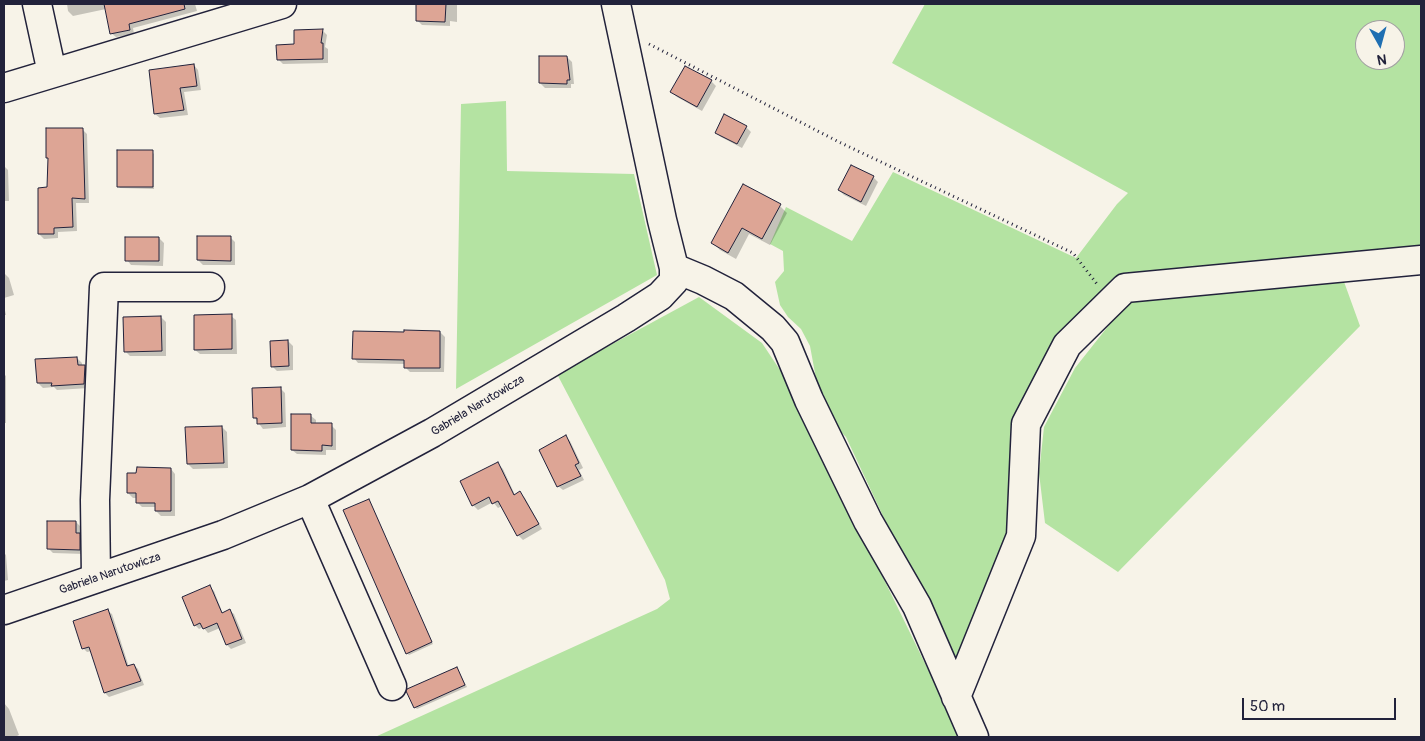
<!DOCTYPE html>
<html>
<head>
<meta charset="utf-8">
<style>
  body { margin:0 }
  #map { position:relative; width:1425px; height:741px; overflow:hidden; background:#f7f3e8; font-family:Pangolin,sans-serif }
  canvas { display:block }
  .frame { position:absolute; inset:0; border:5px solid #22223b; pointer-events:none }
  .north { position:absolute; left:1355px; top:20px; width:50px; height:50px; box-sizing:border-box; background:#f7f3e8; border:1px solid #a29fa3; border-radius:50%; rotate:173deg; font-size:14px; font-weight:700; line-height:20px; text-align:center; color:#22223b }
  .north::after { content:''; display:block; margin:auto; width:18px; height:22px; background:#1f6fb2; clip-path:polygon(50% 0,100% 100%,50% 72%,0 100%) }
  .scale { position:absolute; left:1242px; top:698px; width:154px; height:22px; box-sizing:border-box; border:2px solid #22223b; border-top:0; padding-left:6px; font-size:15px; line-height:18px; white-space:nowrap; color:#22223b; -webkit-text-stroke:4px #f7f3e8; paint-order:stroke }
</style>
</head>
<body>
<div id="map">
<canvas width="1425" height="741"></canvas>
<div class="frame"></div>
<div class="north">N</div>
<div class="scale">50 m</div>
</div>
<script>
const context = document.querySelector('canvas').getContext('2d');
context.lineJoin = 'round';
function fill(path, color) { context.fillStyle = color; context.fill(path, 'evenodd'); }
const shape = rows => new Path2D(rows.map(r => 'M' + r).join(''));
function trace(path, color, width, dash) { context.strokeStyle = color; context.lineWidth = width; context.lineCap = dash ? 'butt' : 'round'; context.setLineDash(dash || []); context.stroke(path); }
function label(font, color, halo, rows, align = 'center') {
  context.font = font + ' Pangolin,sans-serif'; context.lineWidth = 4; context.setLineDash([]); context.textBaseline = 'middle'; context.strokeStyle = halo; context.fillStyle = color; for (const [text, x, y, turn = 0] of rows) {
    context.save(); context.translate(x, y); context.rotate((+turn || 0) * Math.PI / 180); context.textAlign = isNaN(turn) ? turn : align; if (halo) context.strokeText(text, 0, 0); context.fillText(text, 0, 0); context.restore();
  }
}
const green = shape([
  [925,4,1421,4,1421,252,1096,300,1026,394,1012,480,1013,528,956,672,846,437,828,419,817,384,810,346,801,329,788,317,780,305,775,282,784,271,783,251,770,244,786,207,852,241,893,172,1076,258,1117,204,1128,193,892,63],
  [1365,30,1395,30,1395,60,1365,60],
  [506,101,507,171,634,174,657,275,456,389,461,104],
  [1343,279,1360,326,1118,572,1045,523,1039,473,1044,427,1075,368,1128,301],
  [699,297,762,343,786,379,961,737,375,737,657,609,670,599,665,580,557,374]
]);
const shadow = shape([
  [67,4,195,4,197,11,133,28,134,34,116,37,111,33,106,9,73,16,68,11],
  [417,4,455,4,457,5,457,22,450,21,450,26,422,25,417,20],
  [323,31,327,35,325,47,328,49,328,63,283,64,278,59,296,45],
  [567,57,572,62,574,84,571,84,571,88,545,88,540,83],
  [194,65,198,70,201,90,184,92,188,115,160,118,155,114],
  [711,81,716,86,702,111,677,97,672,92],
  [746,127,751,132,742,148,721,137,716,133],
  [82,129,87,134,89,203,76,203,77,231,58,232,58,238,44,239,39,234,49,189],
  [152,152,154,154,154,189,120,188,118,186],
  [4,166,8,170,9,201,4,201],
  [873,177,878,182,866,206,844,195,839,190],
  [780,206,787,213,770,245,749,234,736,259,720,250,713,243],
  [230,237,235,242,235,265,203,265,198,260],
  [159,238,164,243,163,266,131,265,127,260],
  [5,274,9,278,14,295,4,298,4,275],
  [4,306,6,315,4,315],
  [231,316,236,320,237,354,200,354,195,350],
  [161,317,166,322,166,356,130,356,125,351],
  [440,332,445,337,444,372,410,372,405,367,405,364,358,363,354,358,405,333],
  [288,341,293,346,293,370,277,371,272,366],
  [77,358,82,363,82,366,85,366,89,371,89,388,57,390,54,387,43,388,38,383],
  [4,374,6,376,6,423,4,423],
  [280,388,285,393,286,427,263,429,254,417],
  [311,416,316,420,316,424,331,425,336,430,336,450,326,450,326,455,297,454,292,450],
  [222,427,227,432,228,468,193,469,188,464],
  [566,437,570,441,583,468,579,470,584,480,563,490,558,486],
  [498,464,503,469,515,495,520,493,525,498,542,529,523,540,518,535,502,506,498,508,493,502,478,510,473,505],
  [171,469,175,474,175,516,161,516,156,511,156,507,142,507,137,502,137,498,133,498,128,493],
  [369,500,433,644,409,655,407,653],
  [76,522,81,527,81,536,84,539,84,554,53,553,48,548],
  [4,553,6,555,8,580,4,581],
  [210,587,214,591,223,614,230,611,234,614,246,643,231,649,227,645,220,628,208,633,203,627,199,629,195,625],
  [108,611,112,614,129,667,134,665,138,669,144,685,109,697,105,693,92,651,87,652,83,648],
  [457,668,467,687,417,709,415,707],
  [4,703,9,709,19,735,15,737,4,737]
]);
const building = shape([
  [104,4,184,4,185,9,129,24,130,30,110,34,104,4],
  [416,4,446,4,445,22,416,21,416,4],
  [323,29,321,43,323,43,323,59,277,60,276,45,294,44,294,30,323,29],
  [539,56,567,56,570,80,567,80,567,84,539,83,539,56],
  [194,64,197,86,180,88,184,110,154,114,149,70,194,64],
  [685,66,712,80,697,107,670,92,685,66],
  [724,114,747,126,737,144,715,133,724,114],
  [46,128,83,128,85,199,72,198,73,227,54,228,54,234,38,234,38,188,47,187,48,158,46,158,46,128],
  [117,150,153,150,153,187,117,187,117,150],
  [851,165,874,176,861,202,838,190,851,165],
  [743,184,781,204,762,239,742,228,728,253,711,243,743,184],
  [197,236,231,236,231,261,197,260,197,236],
  [125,237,159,237,159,261,125,261,125,237],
  [232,314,232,349,194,350,194,315,232,314],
  [161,316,162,351,124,352,123,317,161,316],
  [404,330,440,331,440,368,404,368,404,360,352,359,353,331,404,332,404,330],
  [288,340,289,366,271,367,270,341,288,340],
  [77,357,78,365,85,365,84,384,51,386,52,383,37,383,35,359,77,357],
  [281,387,282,423,257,424,257,418,253,418,252,388,281,387],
  [291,414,311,414,311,423,332,423,332,446,322,445,322,451,291,450,291,414],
  [222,426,224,463,187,464,185,427,222,426],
  [566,435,579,463,575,465,581,476,557,487,539,450,566,435],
  [498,462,514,495,520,491,539,524,517,536,498,501,492,504,489,497,472,506,460,481,498,462],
  [137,467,171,468,171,511,155,511,155,503,136,503,136,493,127,493,127,473,136,473,137,467],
  [369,499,432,642,406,654,343,510,369,499],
  [47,521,76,521,76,533,80,533,80,550,47,549,47,521],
  [210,585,222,613,230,609,242,639,226,645,217,623,203,629,200,623,194,626,182,597,210,585],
  [108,609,127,666,134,664,141,681,104,693,89,647,82,649,73,621,108,609],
  [457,667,465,685,414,708,406,691,407,689,457,667]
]);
const path = shape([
  [649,44,839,142,1073,253,1097,284]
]);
const minor = shape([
  [37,4,52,73],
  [4,88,282,4],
  [674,268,703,280,734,296,773,328,785,342,809,400,868,521,917,606,974,737],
  [310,499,392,686],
  [96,578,95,500,104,287,210,287],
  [4,610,223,535,310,499,432,433,626,318,660,296,674,281,674,268,662,220,616,4],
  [956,697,1021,536,1026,424,1067,345,1125,288,1421,260]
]);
const streetNames = [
  ["Gabriela Narutowicza",478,406,-31],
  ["Gabriela Narutowicza",110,574,-19]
];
fill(green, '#b4e3a2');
fill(shadow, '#0003');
fill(building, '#dda595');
trace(building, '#22223b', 1);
trace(minor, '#22223b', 31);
trace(path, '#22223b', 3, [1, 4]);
trace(minor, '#f7f3e8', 28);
label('12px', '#22223b', '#f7f3e8', streetNames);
</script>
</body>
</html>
